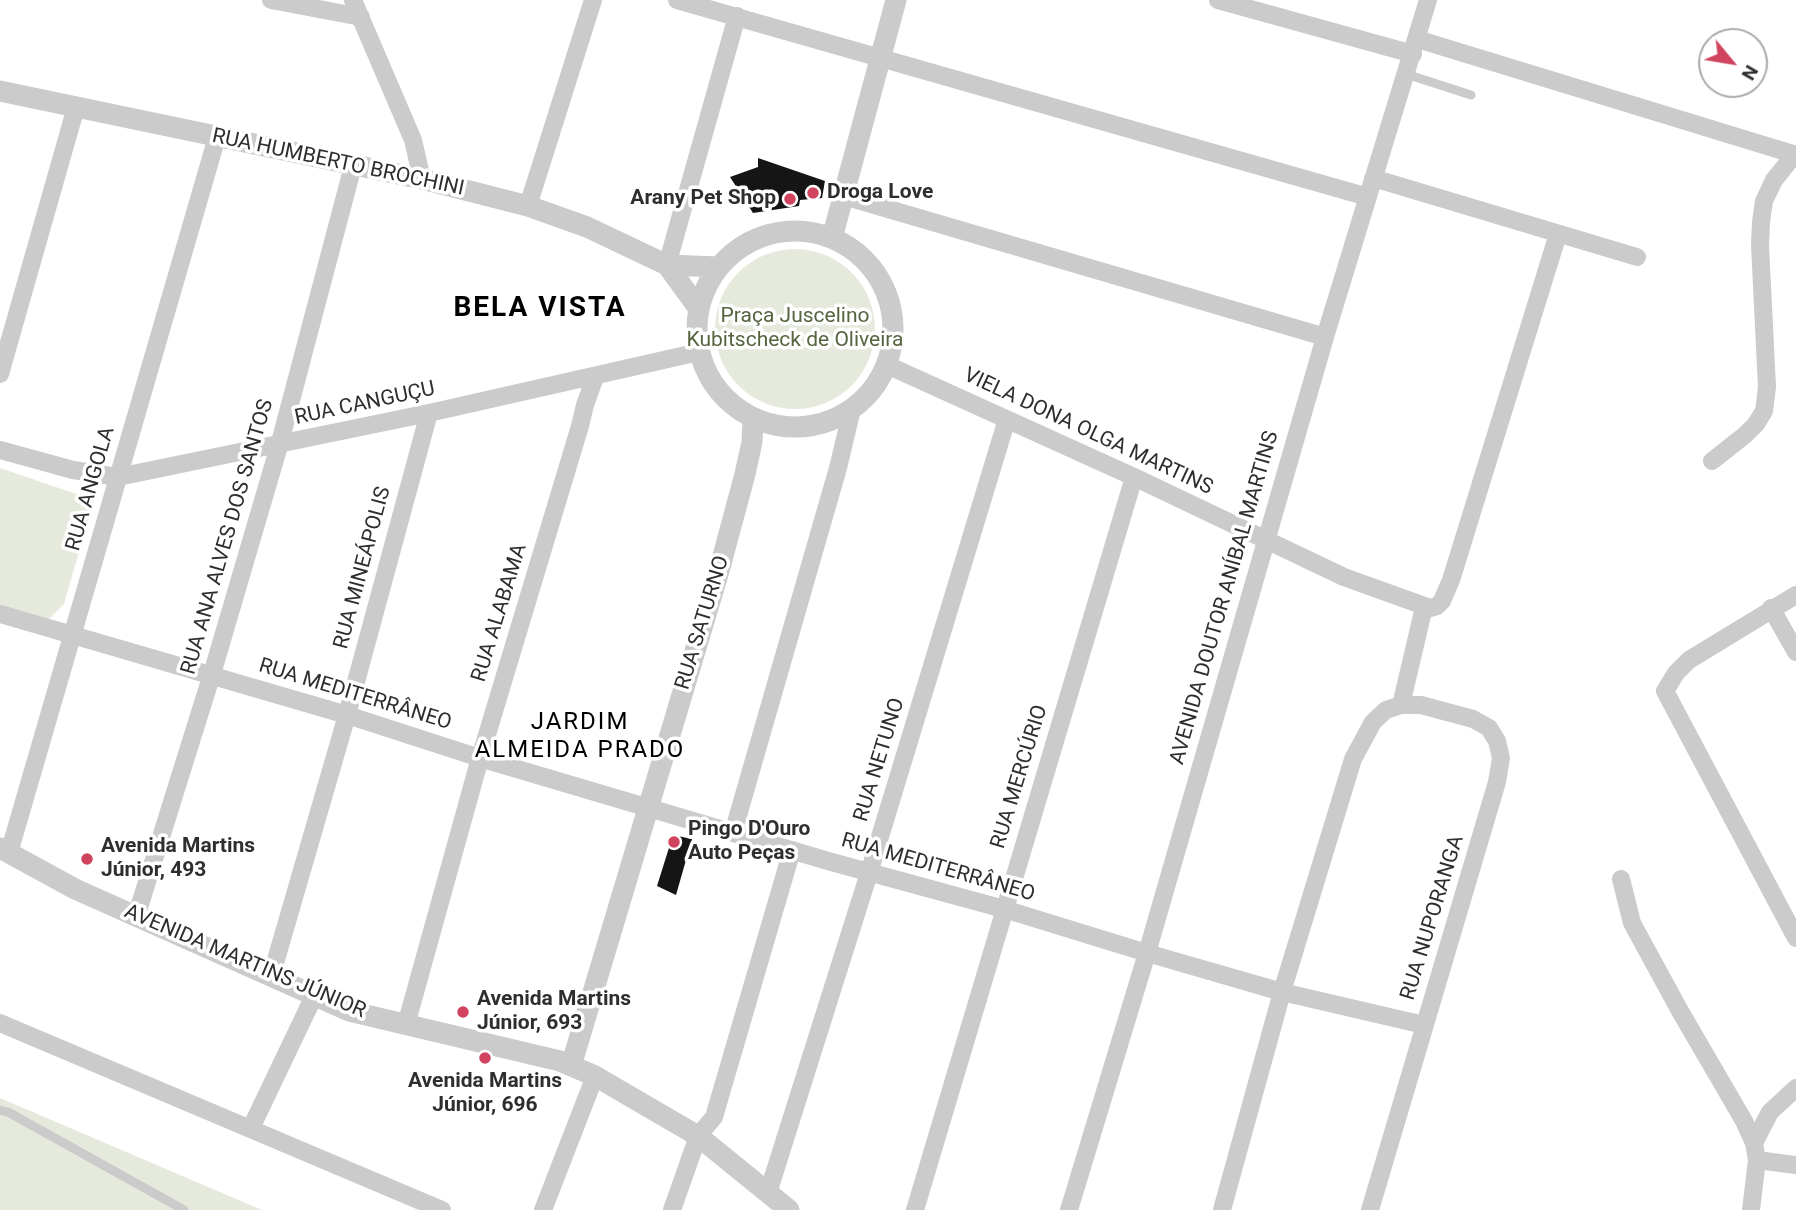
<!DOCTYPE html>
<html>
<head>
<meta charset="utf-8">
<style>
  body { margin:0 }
  #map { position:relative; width:1796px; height:1210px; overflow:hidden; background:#fff; font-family:Roboto,sans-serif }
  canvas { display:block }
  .north { position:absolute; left:1698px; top:28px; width:70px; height:70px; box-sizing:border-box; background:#fff; border:2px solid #ababab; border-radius:50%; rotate:120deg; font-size:19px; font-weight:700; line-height:28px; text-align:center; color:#2e2e2e }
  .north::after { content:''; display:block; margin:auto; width:24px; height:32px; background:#d1445f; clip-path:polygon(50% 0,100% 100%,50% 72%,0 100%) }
</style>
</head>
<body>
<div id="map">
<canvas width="1796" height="1210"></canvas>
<div class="north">N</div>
</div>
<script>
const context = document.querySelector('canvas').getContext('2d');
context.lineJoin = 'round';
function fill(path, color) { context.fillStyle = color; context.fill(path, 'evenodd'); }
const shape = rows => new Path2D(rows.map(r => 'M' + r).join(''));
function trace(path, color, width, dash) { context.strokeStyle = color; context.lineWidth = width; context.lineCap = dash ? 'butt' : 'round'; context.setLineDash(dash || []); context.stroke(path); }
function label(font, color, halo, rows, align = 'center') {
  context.font = font + ' Roboto,sans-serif'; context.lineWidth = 7; context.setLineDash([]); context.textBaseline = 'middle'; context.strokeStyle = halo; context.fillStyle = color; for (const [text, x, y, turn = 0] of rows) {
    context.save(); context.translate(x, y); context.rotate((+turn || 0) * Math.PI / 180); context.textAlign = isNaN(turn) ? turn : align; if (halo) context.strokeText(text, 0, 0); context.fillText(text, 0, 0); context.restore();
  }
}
const green = shape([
  '715 329a80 80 0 1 1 160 0a80 80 0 1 1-160 0Z',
  [0,468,94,500,64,604,48,620,0,605],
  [0,1098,262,1210,0,1210]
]);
const building = shape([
  [758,158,825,181,822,198,800,200,799,206,753,213,730,177,758,167],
  [673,835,692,839,676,895,657,886]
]);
const service = shape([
  [1406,74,1471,95],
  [0,1110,8,1112,184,1210]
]);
const minor = shape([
  [271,0,361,17],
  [353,0,413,140,422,179],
  [677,0,1368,197],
  [1218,0,1413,54],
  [1417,39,1796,155],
  [1373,178,1637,257],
  [844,196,1325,337],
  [528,206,593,0],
  [667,265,737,16],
  [887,365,1134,477,1344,577,1430,608,1437,606,1442,601,1451,580,1558,234],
  [0,374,76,107],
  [0,450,73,470,118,477,429,413,699,352],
  [1712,461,1745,435,1756,424,1764,411,1767,387,1760,245,1761,222,1764,201,1774,180,1795,154],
  [1796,595,1689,660,1676,673,1665,691,1796,938],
  [1771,608,1796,652],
  [0,614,347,715,480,758,828,861,1004,909,1147,953,1282,992,1424,1025],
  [1401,705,1424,607],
  [733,833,838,468,852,409],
  [9,853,217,137],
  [1621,879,1632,923,1680,1011,1744,1121,1754,1143,1757,1160,1751,1210],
  [136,917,212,674,279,446,353,166],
  [271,977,347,715,429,413],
  [0,1023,442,1210],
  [406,1025,480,758,580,426,585,405,595,377],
  [251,1128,314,996],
  [1754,1143,1770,1112,1796,1088],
  [1757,1160,1796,1165],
  [768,1193,869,873,1007,419],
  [543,1210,595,1076],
  [672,1210,698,1136,714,1117,792,850],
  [915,1210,1134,477],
  [1069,1210,1147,953,1325,337,1428,0],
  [1222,1210,1282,992,1353,759,1373,722,1386,710,1401,705,1421,705,1473,719,1489,728,1497,741,1501,758,1497,782,1370,1210]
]);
const tertiary = shape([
  [0,91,422,179,528,206,587,227,667,265,719,267],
  '697 329a98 98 0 1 1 196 0a98 98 0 1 1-196 0Z',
  [832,238,896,0],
  [667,265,699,309],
  [0,848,75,889,349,1011,560,1061,595,1076,698,1136,789,1210],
  [571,1066,719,571,745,474,752,442,753,419]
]);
const markers = [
  [813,193,7,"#d1445f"],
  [790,199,7,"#d1445f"],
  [674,842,7,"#d1445f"],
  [87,859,7,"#d1445f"],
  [463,1012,7,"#d1445f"],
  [485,1058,7,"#d1445f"]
];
const streetNames = [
  ["RUA HUMBERTO BROCHINI",338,163,12],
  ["RUA CANGUÇU",365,404,-12],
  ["VIELA DONA OLGA MARTINS",1088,432,25],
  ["RUA ANGOLA",91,489,-74],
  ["RUA ANA ALVES DOS SANTOS",228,537,-74],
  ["RUA MINEÁPOLIS",363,568,-75],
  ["AVENIDA DOUTOR ANÍBAL MARTINS",1225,598,-74],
  ["RUA ALABAMA",500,613,-73],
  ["RUA SATURNO",703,623,-73],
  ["RUA MEDITERRÂNEO",355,695,17],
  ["RUA NETUNO",880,760,-73],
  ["RUA MERCÚRIO",1020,777,-73],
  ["RUA MEDITERRÂNEO",938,868,16],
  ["RUA NUPORANGA",1433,918,-73],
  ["AVENIDA MARTINS JÚNIOR",245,962,23]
];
const poiNames = [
  ["Droga Love",827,193],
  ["Arany Pet Shop",776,199,"right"],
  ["Pingo D'Ouro",688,830],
  ["Auto Peças",688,854],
  ["Avenida Martins",101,847],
  ["Júnior, 493",101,871],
  ["Avenida Martins",477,1000],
  ["Júnior, 693",477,1024],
  ["Avenida Martins",485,1082,"center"],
  ["Júnior, 696",485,1106,"center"]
];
const parkNames = [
  ["Praça Juscelino",795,317],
  ["Kubitscheck de Oliveira",795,341]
];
const quarterNames = [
  ["JARDIM",580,723],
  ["ALMEIDA PRADO",580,751]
];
const districtNames = [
  ["BELA VISTA",540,309]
];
fill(green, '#e5eadd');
fill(building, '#151515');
trace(service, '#cbcbcb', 9);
trace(minor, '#cbcbcb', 18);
trace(tertiary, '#cbcbcb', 21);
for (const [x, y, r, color] of markers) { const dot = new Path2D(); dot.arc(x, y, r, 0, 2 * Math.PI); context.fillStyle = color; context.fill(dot); trace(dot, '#fff', 2.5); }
label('21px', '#2e2e2e', '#fff', streetNames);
label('bold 21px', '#2e2e2e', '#fff', poiNames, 'left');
label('21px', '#566440', '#fff', parkNames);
context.letterSpacing = '2px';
label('24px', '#000', '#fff', quarterNames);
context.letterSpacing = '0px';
context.letterSpacing = '2px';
label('bold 28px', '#000', '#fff', districtNames);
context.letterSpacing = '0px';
</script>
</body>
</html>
